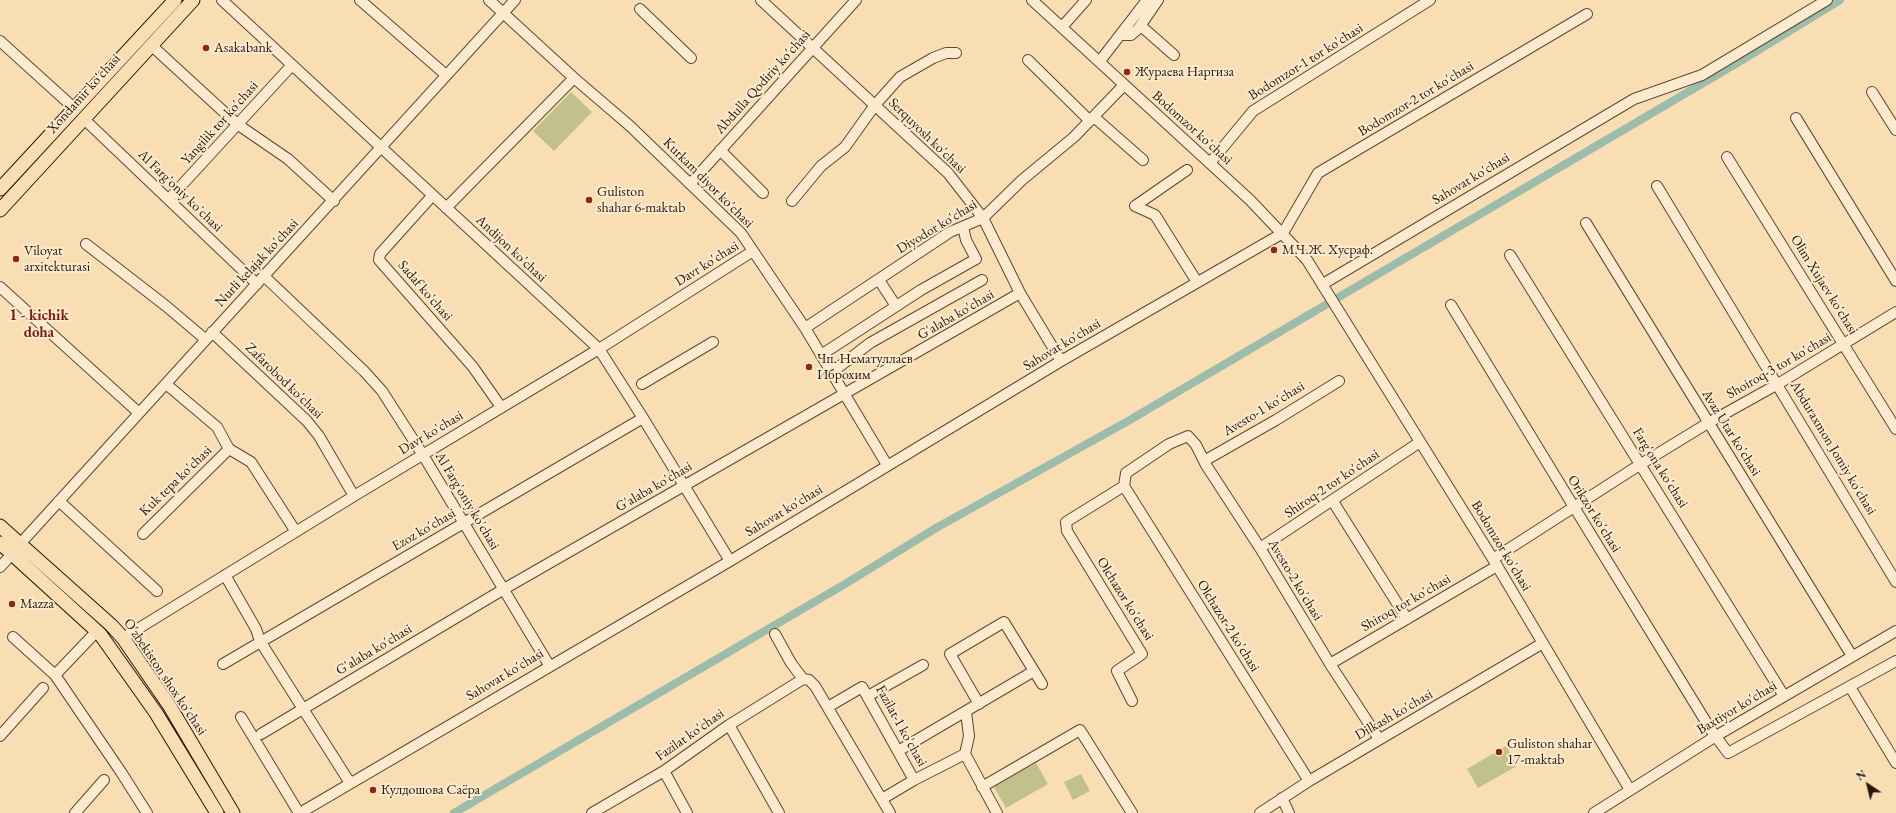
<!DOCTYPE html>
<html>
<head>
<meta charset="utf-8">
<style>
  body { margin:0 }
  #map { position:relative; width:1896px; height:813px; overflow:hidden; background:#f9deb4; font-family:"EB Garamond",serif }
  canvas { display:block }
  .north { position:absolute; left:1848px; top:765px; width:40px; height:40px; -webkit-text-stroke:3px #fbeace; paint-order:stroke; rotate:325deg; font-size:11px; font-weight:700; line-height:16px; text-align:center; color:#25170a }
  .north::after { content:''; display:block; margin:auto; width:14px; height:18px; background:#25170a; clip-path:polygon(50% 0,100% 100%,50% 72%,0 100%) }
</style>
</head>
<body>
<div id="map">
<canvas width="1896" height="813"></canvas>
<div class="north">N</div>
</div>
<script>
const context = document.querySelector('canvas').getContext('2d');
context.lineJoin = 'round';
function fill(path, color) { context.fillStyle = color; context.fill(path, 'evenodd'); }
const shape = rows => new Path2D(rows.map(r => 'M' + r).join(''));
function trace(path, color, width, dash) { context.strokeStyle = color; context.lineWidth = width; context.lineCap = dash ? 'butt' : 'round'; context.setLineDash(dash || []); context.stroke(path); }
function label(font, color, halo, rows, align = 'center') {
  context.font = font + ' "EB Garamond",serif'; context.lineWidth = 4; context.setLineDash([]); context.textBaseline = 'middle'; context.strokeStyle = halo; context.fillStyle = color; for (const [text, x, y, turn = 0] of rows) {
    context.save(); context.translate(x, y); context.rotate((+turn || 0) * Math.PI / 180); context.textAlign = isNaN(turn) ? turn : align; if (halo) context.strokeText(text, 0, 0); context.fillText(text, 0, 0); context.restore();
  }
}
const green = shape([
  [571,92,592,112,554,151,533,131],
  [1506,746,1517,766,1478,788,1467,769],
  [1036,763,1048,784,1006,808,994,787],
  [1081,774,1090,791,1073,800,1064,782]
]);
const canal = shape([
  [454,813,845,584,936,528,1128,421,1739,62,1840,0]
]);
const minor = shape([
  [222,0,599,349,643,418,730,561],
  [360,0,446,75],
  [489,0,574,78,630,126,741,233,805,328,887,465],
  [761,0,948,173,983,218,1020,293,1061,361],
  [1032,0,1250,200,1307,260,1493,559,1630,790],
  [640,9,691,58],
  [1141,26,1174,55],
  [1062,27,1086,0],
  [1121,35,1131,35,1138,29,1158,0],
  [0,41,74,108],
  [151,45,237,124,288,159,334,201],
  [1028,60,1090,121],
  [1100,61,1147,0],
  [1872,92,1896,130],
  [1094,117,1143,160],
  [1796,118,1896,281],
  [84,119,257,284],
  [720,150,763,193],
  [1727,157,1896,429],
  [1210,163,1253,111,1430,0],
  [691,183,856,0],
  [1657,186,1896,582],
  [432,196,380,254,379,260,473,367,501,407],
  [169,199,292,65],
  [792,201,821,166,845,147,875,105,900,77,933,58,946,53,956,53],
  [1135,206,1155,215,1197,282],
  [1135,206,1187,170],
  [446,208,574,78],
  [1586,223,1852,656],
  [86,244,166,306,205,339],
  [1510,255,1784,696],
  [264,276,364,371,382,391,423,455,549,665],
  [879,280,896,306],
  [1323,284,1634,99,1702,75,1827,0],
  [0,287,139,413],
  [1451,305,1574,507,1711,730,1728,753,1896,661],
  [805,328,950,232,983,218,1022,180,1074,137,1124,85],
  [212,332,307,421,319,436,354,496],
  [821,355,921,290,976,259,966,240,963,227],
  [831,373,870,343,982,280],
  [166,384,217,427,229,449,251,462,296,532],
  [642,384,713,342],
  [1204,461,1276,420,1339,381],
  [1124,486,1126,473,1169,444,1188,436,1196,445,1206,465,1260,548,1330,664,1379,739],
  [1124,486,1309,781],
  [1124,486,1066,522,1067,531,1142,654,1117,671,1132,701],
  [1332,500,1407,619],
  [59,501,157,591],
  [143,534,229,449],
  [20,544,515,0],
  [1260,548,1420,442],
  [1493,559,1641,464,1708,423,1778,384,1896,312],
  [0,567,12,554],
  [225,575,256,629,260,641,350,783],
  [775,634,791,663,803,679,809,680,815,686,890,813],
  [13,637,55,675,121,772,147,813],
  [123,638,354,496,599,349,753,251],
  [223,664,643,418],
  [1330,664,1497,566],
  [55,675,97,631],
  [1850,687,1896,763],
  [868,696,923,665],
  [979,704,950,654,1004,622,1042,684],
  [828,707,862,687,914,780],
  [241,717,299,813],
  [729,725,779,813],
  [261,734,504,589,1020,293],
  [0,736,43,688],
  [898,751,1034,671],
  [965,754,997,813],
  [664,771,687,813],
  [982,787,1080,730,1132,813],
  [1282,798,1289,813],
  [882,799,914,780,965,754,969,736,966,712],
  [75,813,104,780],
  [300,813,730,561,1061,361,1283,233,1318,173,1587,14],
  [592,813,664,771,729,725,803,679],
  [1260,813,1309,781,1543,643],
  [1594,813,1716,736,1896,631]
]);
const major = shape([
  [0,189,175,0],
  [0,210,193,0],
  [0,526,111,625,123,638,169,705,233,813],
  [0,543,100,634,156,713,217,813]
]);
const markers = [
  [206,48,4,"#8f2418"],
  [1127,72,4,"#8f2418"],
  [589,200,4,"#8f2418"],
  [1274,250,4,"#8f2418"],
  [16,259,4,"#8f2418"],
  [809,367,4,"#8f2418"],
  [12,604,4,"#8f2418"],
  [1499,752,4,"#8f2418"],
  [373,790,4,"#8f2418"]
];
const poiNames = [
  ["Asakabank",214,48],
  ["Жураева Наргиза",1135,72],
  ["Guliston",597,192],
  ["shahar 6-maktab",597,208],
  ["М.Ч.Ж. Хусраф.",1282,250],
  ["Viloyat",24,251],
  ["arxitekturasi",24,267],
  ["Чп. Нематуллаев",817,359],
  ["Иброхим",817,375],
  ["Mazza",20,604],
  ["Guliston shahar",1507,744],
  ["17-maktab",1507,760],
  ["Кулдошова Саёра",381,790]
];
const streetNames = [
  ["Bodomzor-1 tor ko'chasi",1306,62,-32],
  ["Abdulla Qodiriy ko'chasi",763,82,-48],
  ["Xondamir ko'chasi",84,94,-48],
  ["Bodomzor-2 tor ko'chasi",1416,99,-31],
  ["Yangilik tor ko'chasi",220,123,-48],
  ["Bodomzor ko'chasi",1192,128,42],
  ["Serquyosh ko'chasi",927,136,44],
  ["Sahovat ko'chasi",1471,179,-31],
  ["Kurkam diyor ko'chasi",708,183,45],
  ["Al Farg'oniy ko'chasi",180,191,44],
  ["Diyodor ko'chasi",937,227,-31],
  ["Andijon ko'chasi",511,249,43],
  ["Nurli kelajak ko'chasi",257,263,-47],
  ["Davr ko'chasi",707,264,-32],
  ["Olim Xujaev ko'chasi",1824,285,58],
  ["Sadaf ko'chasi",425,291,49],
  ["G'alaba ko'chasi",956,315,-30],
  ["Sahovat ko'chasi",1062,345,-31],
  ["Shoiroq-3 tor ko'chasi",1779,366,-30],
  ["Zafarobod ko'chasi",284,381,44],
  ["Avesto-1 ko'chasi",1264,409,-31],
  ["Davr ko'chasi",431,433,-31],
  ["Avaz Utar ko'chasi",1731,433,58],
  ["Abduraxmon Jomiy ko'chasi",1833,448,59],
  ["Farg'ona ko'chasi",1660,468,58],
  ["Kuk tepa ko'chasi",176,481,-44],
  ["Shiroq-2 tor ko'chasi",1332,484,-34],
  ["G'alaba ko'chasi",654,487,-30],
  ["Al Farg'oniy ko'chasi",467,501,59],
  ["Sahovat ko'chasi",784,511,-31],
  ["Orikzor ko'chasi",1594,514,58],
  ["Ezoz ko'chasi",424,530,-30],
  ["Bodomzor ko'chasi",1501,546,59],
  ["Avesto-2 ko'chasi",1295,580,59],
  ["Olchazor ko'chasi",1125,599,58],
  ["Shiroq tor ko'chasi",1406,603,-30],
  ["Olchazor-2 ko'chasi",1228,626,58],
  ["G'alaba ko'chasi",374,650,-31],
  ["Sahovat ko'chasi",505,675,-31],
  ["O'zbekiston shox ko'chasi",165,677,56],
  ["Baxtiyor ko'chasi",1737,708,-31],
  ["Dilkash ko'chasi",1394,715,-30],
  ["Fazilat-1 ko'chasi",901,726,61],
  ["Fazilat ko'chasi",690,735,-35]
];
const neighbourhoodNames = [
  ["1 - kichik",39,316],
  ["doha",39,333]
];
fill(green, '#c0c18b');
trace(canal, '#9ebcac', 8);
trace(minor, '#5a4934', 12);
trace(major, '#25170a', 15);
trace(minor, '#fbeace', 10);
trace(major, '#f9deb4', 13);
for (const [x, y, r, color] of markers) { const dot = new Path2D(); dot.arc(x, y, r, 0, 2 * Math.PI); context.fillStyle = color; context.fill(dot); trace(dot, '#fbeace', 1.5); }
label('14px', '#25170a', '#fbeace', poiNames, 'left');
label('14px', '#25170a', '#fbeace', streetNames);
label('bold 15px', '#7a1f14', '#fbeace', neighbourhoodNames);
</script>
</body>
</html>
